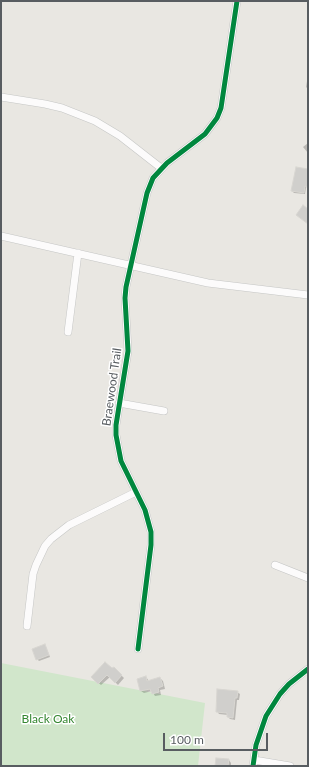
<!DOCTYPE html>
<html>
<head>
<meta charset="utf-8">
<style>
  body { margin:0 }
  #map { position:relative; width:309px; height:767px; overflow:hidden; background:#e9e7e2; font-family:Lato,sans-serif }
  canvas { display:block }
  .frame { position:absolute; inset:0; border:2px solid #585d61; pointer-events:none }
  .scale { position:absolute; left:163px; top:733px; width:105px; height:18px; box-sizing:border-box; border:2px solid #585d61; border-top:0; padding-left:5px; font-size:12px; line-height:14px; white-space:nowrap; color:#585d61; -webkit-text-stroke:3px #fff; paint-order:stroke }
</style>
</head>
<body>
<div id="map">
<canvas width="309" height="767"></canvas>
<div class="frame"></div>
<div class="scale">100 m</div>
</div>
<script>
const context = document.querySelector('canvas').getContext('2d');
context.lineJoin = 'round';
function fill(path, color) { context.fillStyle = color; context.fill(path, 'evenodd'); }
const shape = rows => new Path2D(rows.map(r => 'M' + r).join(''));
function trace(path, color, width, dash) { context.strokeStyle = color; context.lineWidth = width; context.lineCap = dash ? 'butt' : 'round'; context.setLineDash(dash || []); context.stroke(path); }
function label(font, color, halo, rows, align = 'center') {
  context.font = font + ' Lato,sans-serif'; context.lineWidth = 3; context.setLineDash([]); context.textBaseline = 'middle'; context.strokeStyle = halo; context.fillStyle = color; for (const [text, x, y, turn = 0] of rows) {
    context.save(); context.translate(x, y); context.rotate((+turn || 0) * Math.PI / 180); context.textAlign = isNaN(turn) ? turn : align; if (halo) context.strokeText(text, 0, 0); context.fillText(text, 0, 0); context.restore();
  }
}
const green = shape([
  [1,663,205,703,198,766,1,766]
]);
const shadow = shape([
  [308,75,308,89,306,87],
  [308,143,308,153,303,147],
  [308,170,308,188,306,187,305,194,294,193,292,191],
  [46,647,50,657,39,661,37,659],
  [114,668,124,678,118,685,110,677,101,685,92,677],
  [146,677,149,681,160,678,163,681,165,689,160,690,161,695,155,696,152,691,144,693,141,691,138,680],
  [237,692,240,694,239,700,237,700,235,720,230,719,228,717,228,715,219,714,217,711],
  [229,760,231,763,231,766,216,766]
]);
const building = shape([
  [296,167,308,169,308,187,305,186,304,193,291,191,296,167],
  [303,205,308,209,308,224,296,215,303,205],
  [45,644,49,655,36,660,32,649,45,644],
  [105,662,112,668,114,667,122,675,115,683,107,675,98,684,91,677,105,662],
  [146,676,147,681,160,677,163,686,158,688,159,692,152,694,150,689,140,691,137,679,146,676],
  [217,689,238,691,237,698,235,698,233,718,227,717,227,713,216,712,217,689],
  [216,758,229,759,228,766,215,766,216,758]
]);
const minor = shape([
  [1,97,45,104,62,108,95,121,120,136,161,168],
  [1,236,208,283,308,295],
  [68,332,78,253],
  [119,403,164,411],
  [275,565,308,578],
  [27,626,33,574,36,565,45,546,51,539,69,525,136,492],
  [138,649,151,545,151,532,145,510,121,461,116,435,116,425,128,351,125,298,126,287,147,193,153,178,167,163,205,134,217,118,221,108,237,1],
  [254,760,290,766],
  [253,766,256,745,266,716,280,694,289,684,308,669]
]);
const cycleway = shape([
  [138,649,151,545,151,532,145,510,121,461,116,435,116,425,128,351,125,298,126,287,147,193,153,178,167,163,205,134,217,118,221,108,237,1],
  [253,766,256,745,266,716,280,694,289,684,308,669]
]);
const streetNames = [
  ["Braewood Trail",112,387,-82]
];
const parkNames = [
  ["Black Oak",48,719]
];
fill(green, '#d1e6cb');
fill(shadow, '#0003');
fill(building, '#d0cfcc');
trace(building, '#d8d6d1', 1);
trace(minor, '#c5c6c5', 8);
trace(minor, '#fcfbfb', 7);
trace(cycleway, '#00873e', 5);
label('12px', '#585d61', '#fff', streetNames);
label('12px', '#358731', '#fff', parkNames);
</script>
</body>
</html>
